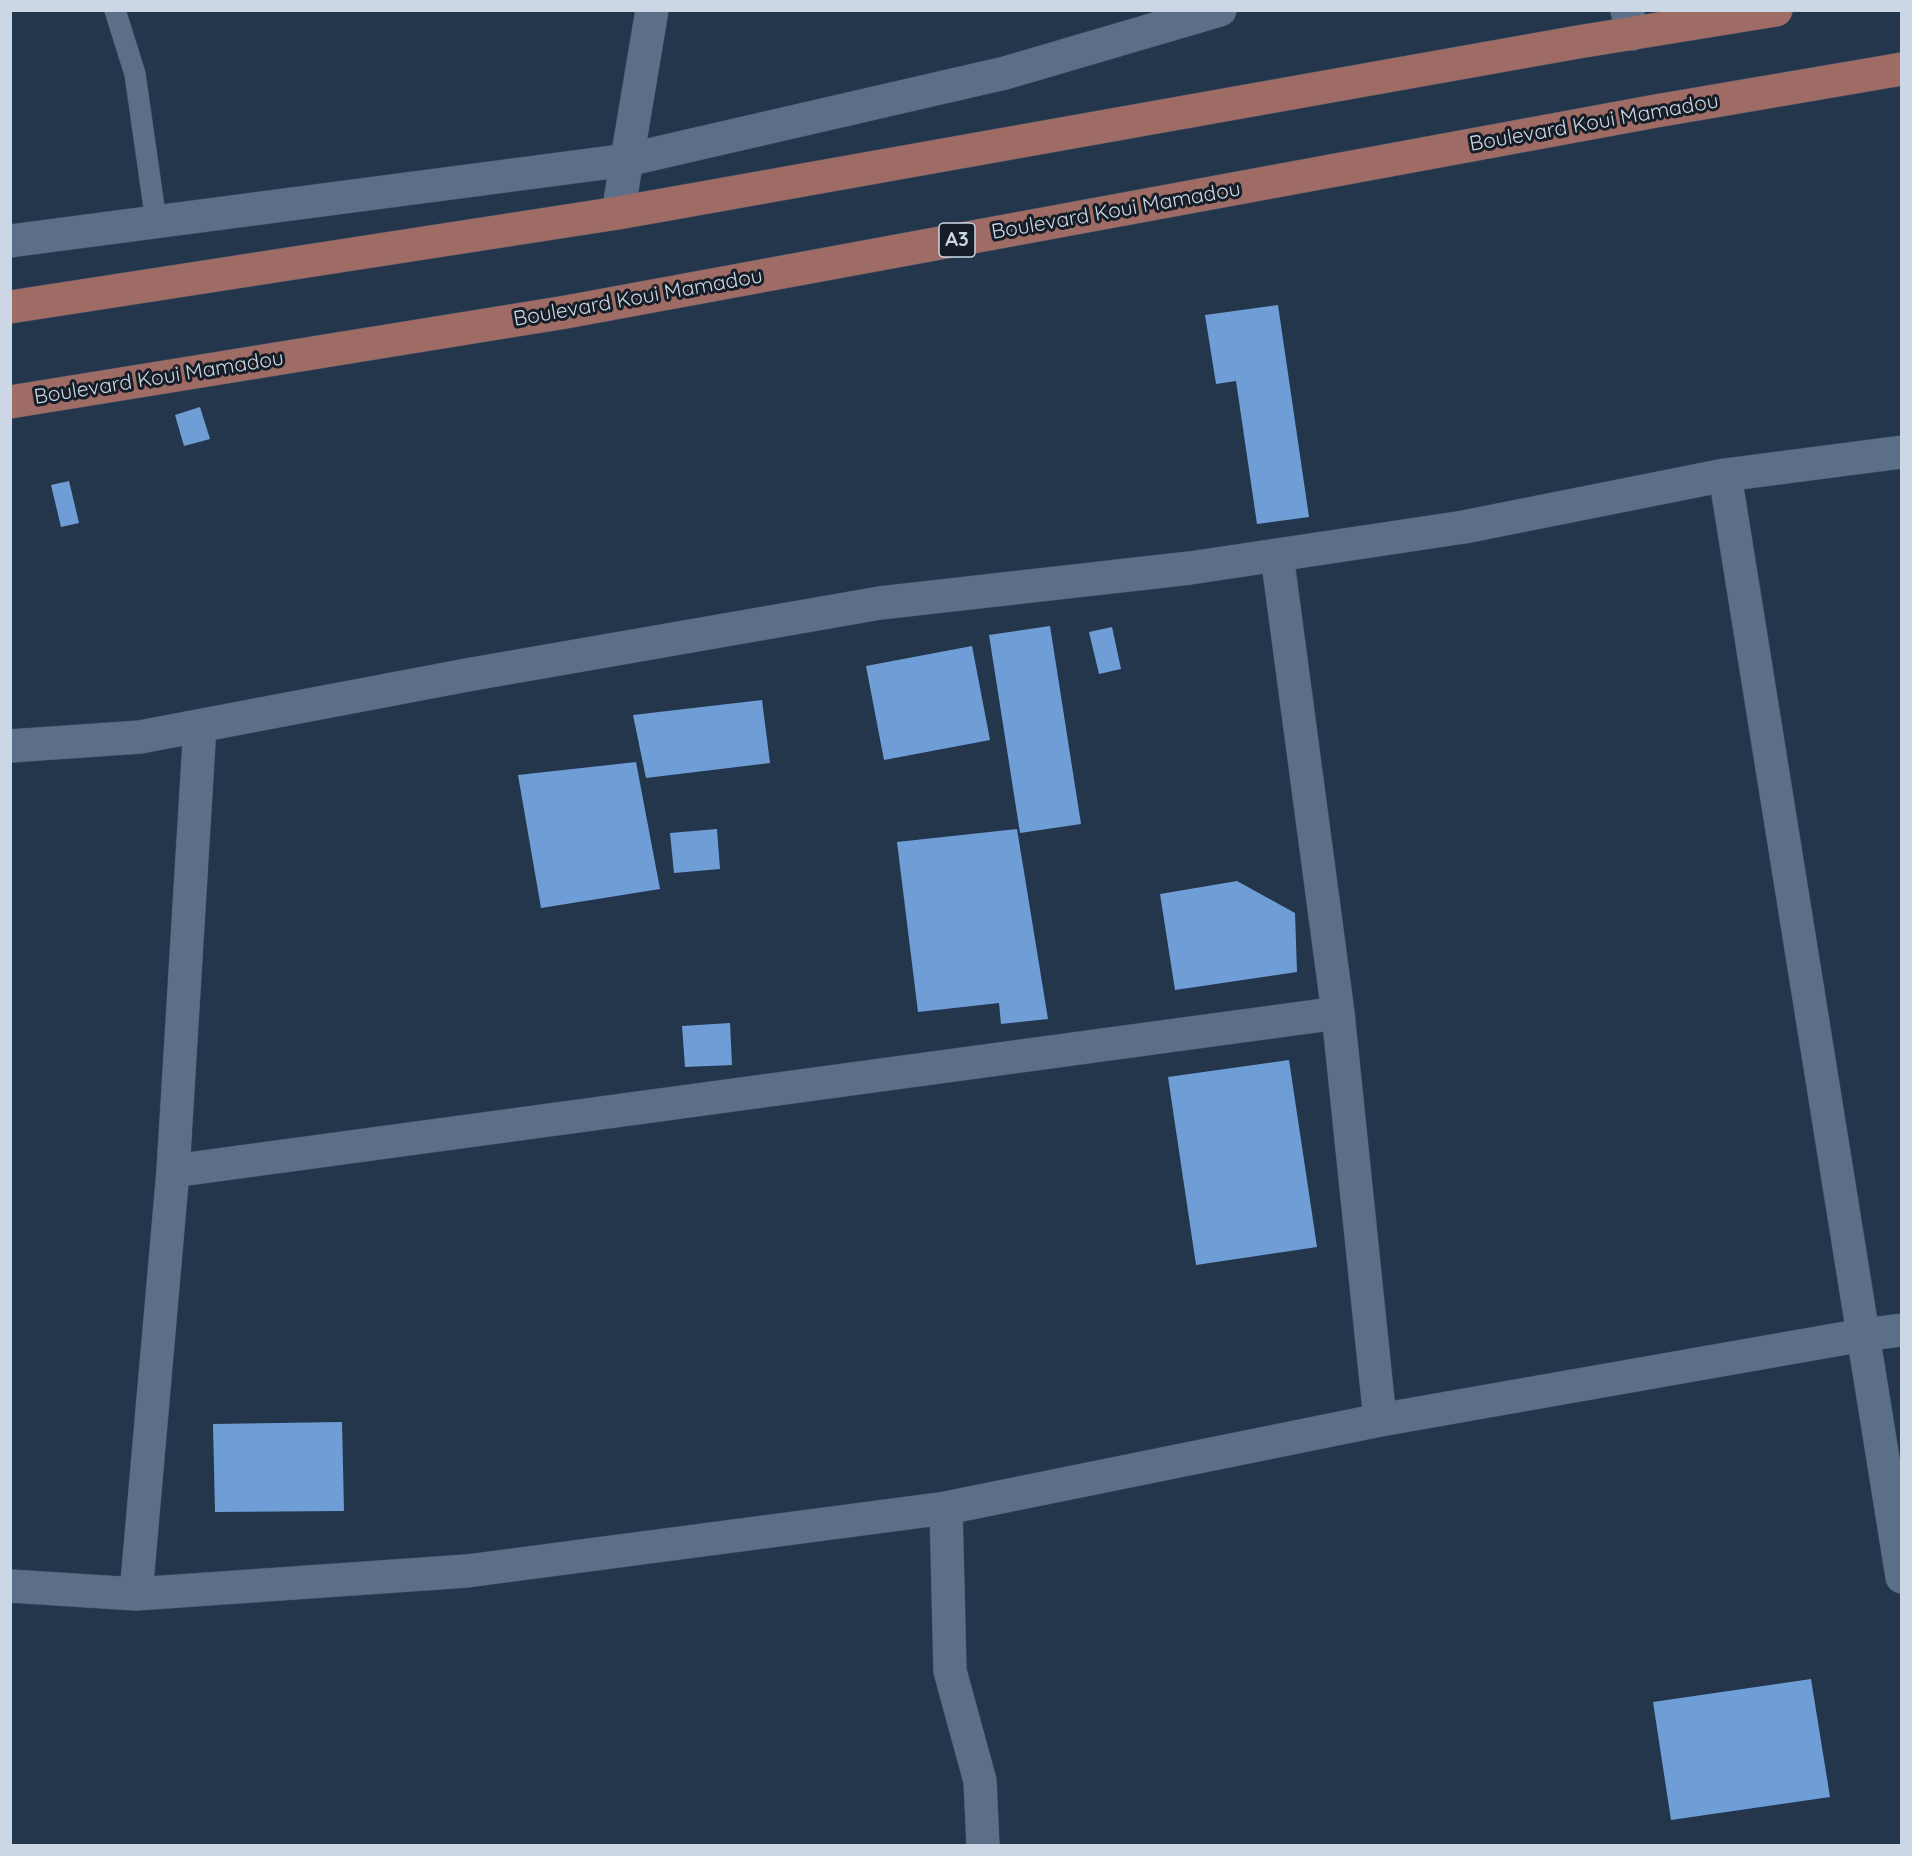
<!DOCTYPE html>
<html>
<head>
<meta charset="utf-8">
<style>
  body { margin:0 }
  #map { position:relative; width:1912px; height:1856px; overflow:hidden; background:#24364c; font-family:Quicksand,sans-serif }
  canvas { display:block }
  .frame { position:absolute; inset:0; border:12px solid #ccd7e5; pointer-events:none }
</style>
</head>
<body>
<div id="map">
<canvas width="1912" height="1856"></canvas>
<div class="frame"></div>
</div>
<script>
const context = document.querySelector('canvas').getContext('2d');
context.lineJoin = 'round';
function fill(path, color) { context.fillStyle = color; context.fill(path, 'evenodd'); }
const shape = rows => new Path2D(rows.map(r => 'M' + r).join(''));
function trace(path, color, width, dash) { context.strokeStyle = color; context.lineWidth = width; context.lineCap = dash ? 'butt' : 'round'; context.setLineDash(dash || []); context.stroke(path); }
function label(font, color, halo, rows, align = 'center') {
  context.font = font + ' Quicksand,sans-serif'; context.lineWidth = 6; context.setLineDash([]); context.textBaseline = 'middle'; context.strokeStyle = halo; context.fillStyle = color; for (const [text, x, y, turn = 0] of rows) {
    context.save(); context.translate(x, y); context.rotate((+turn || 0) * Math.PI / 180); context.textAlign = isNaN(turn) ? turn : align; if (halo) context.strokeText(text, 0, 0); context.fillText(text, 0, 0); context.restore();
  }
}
const building = shape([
  [1278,305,1309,517,1257,524,1236,381,1216,384,1205,315],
  [200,407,210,439,184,446,175,415],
  [69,481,79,523,61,527,51,485],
  [1050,626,1081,824,1020,833,989,635],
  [1112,627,1121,669,1099,674,1089,632],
  [972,646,990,740,884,760,866,666],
  [762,700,770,763,646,778,633,715],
  [636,762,660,889,541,908,518,775],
  [717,829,720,869,674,873,670,833],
  [1017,829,1048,1019,1001,1024,999,1003,918,1012,897,842],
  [1237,881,1295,913,1297,972,1175,990,1160,894],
  [730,1023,732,1065,685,1067,682,1026],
  [1289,1060,1317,1247,1196,1265,1168,1077],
  [342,1422,344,1511,215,1512,213,1424],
  [1811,1679,1830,1797,1671,1820,1653,1702]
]);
const service = shape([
  [115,10,135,74,156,221]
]);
const minor = shape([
  [1627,10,1632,34],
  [618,213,652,10],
  [10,241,627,160,1005,73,1220,10],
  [1902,452,1725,475,1902,1577],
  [1277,555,1338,1013,1380,1420],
  [10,746,140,737,467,675,880,603,1190,568,1464,527,1725,475],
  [173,1171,1338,1013],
  [946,1508,950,1671,980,1781,983,1846],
  [10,1586,136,1594,467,1571,946,1508,1380,1420,1863,1335,1902,1330],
  [136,1594,173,1171,200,726]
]);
const primary = shape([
  [10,307,618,213,1578,42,1776,10],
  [10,402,566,312,1656,111,1902,69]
]);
const shields = [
  [957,240,36]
];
const shieldNames = [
  ["A3",957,240]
];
const streetNames = [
  ["Boulevard Koui Mamadou",1594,123,-10],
  ["Boulevard Koui Mamadou",1116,211,-10],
  ["Boulevard Koui Mamadou",638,298,-10],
  ["Boulevard Koui Mamadou",159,378,-9]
];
fill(building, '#6f9ed7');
trace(service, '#425164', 22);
trace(minor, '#425164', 34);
trace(primary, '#425164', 34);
trace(service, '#5b6f89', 21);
trace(minor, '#5b6f89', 33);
trace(primary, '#9e6b65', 33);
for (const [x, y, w] of shields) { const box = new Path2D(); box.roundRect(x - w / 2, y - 17, w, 34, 4.5); context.fillStyle = '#151d27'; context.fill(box); trace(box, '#ccd7e5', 1.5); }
label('bold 20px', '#ccd7e5', null, shieldNames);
label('21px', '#ccd7e5', '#151d27', streetNames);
</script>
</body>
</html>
